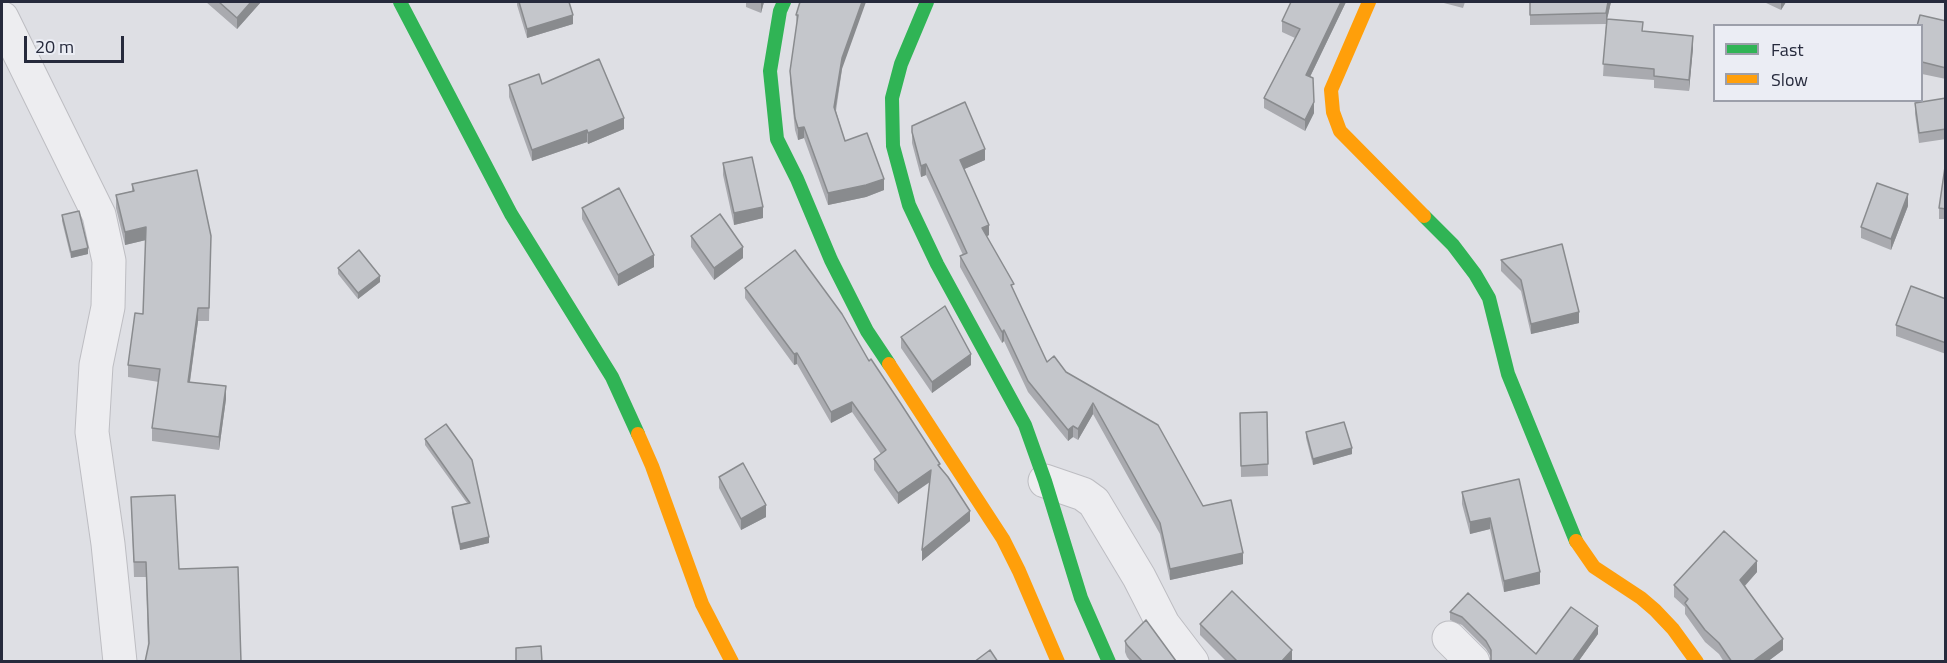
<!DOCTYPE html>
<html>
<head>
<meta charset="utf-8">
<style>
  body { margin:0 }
  #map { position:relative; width:1947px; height:663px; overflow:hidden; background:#dedfe4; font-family:"Titillium Web",sans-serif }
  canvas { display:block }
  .frame { position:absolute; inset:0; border:3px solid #262a3c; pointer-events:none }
  .legend { position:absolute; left:1713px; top:24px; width:210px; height:78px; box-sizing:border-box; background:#ebedf4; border:2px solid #9c9faa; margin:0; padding:8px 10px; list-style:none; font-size:18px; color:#262a3c }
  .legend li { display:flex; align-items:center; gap:12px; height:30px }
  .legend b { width:30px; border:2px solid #9c9faa }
  .scale { position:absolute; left:24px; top:36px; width:100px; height:27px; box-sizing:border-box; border:3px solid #262a3c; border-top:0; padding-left:8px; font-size:18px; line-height:21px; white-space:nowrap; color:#262a3c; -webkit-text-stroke:4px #ebedf4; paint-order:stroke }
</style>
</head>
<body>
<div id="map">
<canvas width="1947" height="663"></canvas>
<div class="frame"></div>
<ul class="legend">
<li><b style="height:8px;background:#30b455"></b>Fast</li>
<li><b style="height:8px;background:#ff9f0a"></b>Slow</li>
</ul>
<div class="scale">20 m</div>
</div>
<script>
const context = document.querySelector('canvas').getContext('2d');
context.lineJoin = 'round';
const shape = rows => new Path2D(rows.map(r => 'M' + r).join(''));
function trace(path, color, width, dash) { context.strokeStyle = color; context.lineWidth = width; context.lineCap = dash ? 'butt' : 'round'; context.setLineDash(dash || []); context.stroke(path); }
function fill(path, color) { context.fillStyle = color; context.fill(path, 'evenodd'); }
const street = shape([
  [2,18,99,215,109,261,108,307,96,365,92,432,108,544,120,662],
  [1045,481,1083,494,1094,502,1139,577,1163,624,1192,662],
  [1449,638,1473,662]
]);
const fast = shape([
  [400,2,511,214,612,377,638,434],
  [784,2,780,11,770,71,777,139,797,179,831,260,867,331,889,364],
  [927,2,901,64,892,98,893,146,909,205,937,264,1025,425,1045,481,1081,598,1109,662],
  [1424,216,1453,245,1475,274,1489,298,1508,374,1576,541]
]);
const slow = shape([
  [1369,2,1331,90,1333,112,1340,131,1424,216],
  [889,364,1003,539,1019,571,1058,662],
  [638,434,652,466,702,604,732,662],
  [1576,541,1594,567,1641,598,1655,610,1673,629,1697,662]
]);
const wall = shape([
  [206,2,261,2,237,29],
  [517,2,569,2,573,24,527,38,517,5],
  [746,2,764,2,761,13,746,7],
  [800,2,842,69,836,111,845,141,884,190,866,197,828,205,804,138,798,140,795,130,790,82,790,71,797,26,796,15],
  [1346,2,1310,77,1314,113,1305,131,1264,108,1264,98,1295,38,1282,32,1282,21],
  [1440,2,1465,2,1463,8],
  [1530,2,1611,2,1607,19,1693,48,1689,91,1654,88,1654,80,1603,76,1606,24,1530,25],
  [1764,2,1786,2,1781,10],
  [1946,21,1946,79,1922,74,1922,26],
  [542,84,624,129,588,144,587,142,532,161,509,97,509,85],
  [1946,98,1946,139,1919,143,1915,114,1915,103],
  [912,126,985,160,964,169,989,235,987,236,1047,362,1066,372,1203,506,1243,564,1170,580,1160,534,1093,414,1078,440,1073,437,1068,441,1028,392,1004,341,1002,343,960,267,960,256,963,255,926,175,921,177,912,143],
  [1946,160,1946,219,1939,219,1939,208],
  [723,163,763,218,734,225,723,175],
  [132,184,211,236,209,321,198,321,190,382,226,399,219,450,152,441,152,428,159,382,128,377,128,365,143,314,146,240,125,245,116,208,116,195,132,191],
  [1908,206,1891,250,1861,238,1861,227],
  [582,208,654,267,618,286,582,219],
  [62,215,88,254,71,258,62,221],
  [691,236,743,258,714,280,691,247],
  [1501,260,1579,323,1531,334,1521,291,1501,271],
  [338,268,380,282,358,299,338,274],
  [745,288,869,361,940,467,970,521,922,561,930,482,898,504,874,470,874,459,881,454,852,412,831,423,797,364,794,365,745,298],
  [1946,299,1946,354,1896,336,1896,325],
  [901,337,971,365,932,393,901,348],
  [1267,412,1268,476,1241,477,1240,413],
  [446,424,489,543,460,550,452,513,452,507,467,503,425,445,425,439],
  [1306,432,1352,454,1313,465,1306,438],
  [719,477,766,517,741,530,719,488],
  [1519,479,1540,584,1504,592,1490,529,1470,534,1462,504,1462,492],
  [175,495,148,646,146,577,134,577,131,497],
  [1757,572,1745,586,1783,650,1767,662,1724,662,1719,654,1705,642,1685,614,1685,607,1674,597,1674,585],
  [1468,593,1536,654,1598,634,1578,662,1490,662,1491,657,1486,649,1462,625,1450,620,1450,612],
  [1200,624,1292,661,1227,662,1200,635],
  [1125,641,1176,662,1131,662,1127,657,1125,652]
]);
const shadedWall = shape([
  [251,2,261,2,237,29,237,18],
  [761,2,764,2,761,13],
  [862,2,866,2,842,69,834,118,834,107,842,58],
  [1341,2,1346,2,1306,85,1306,75],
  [1608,2,1611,2,1606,24,1606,13],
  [1781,2,1786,2,1781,10],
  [573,15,573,24,527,38,527,29],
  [1693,36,1693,48,1689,91,1689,80],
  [1314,102,1314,113,1305,131,1305,120],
  [624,118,624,129,588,144,588,133],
  [804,127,804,138,798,140,798,128],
  [587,130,587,142,532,161,532,150],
  [985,149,985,160,960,171,960,160],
  [926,164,926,175,921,177,921,166],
  [884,179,884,190,866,197,828,205,828,193],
  [1908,194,1908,206,1891,250,1891,239],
  [763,207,763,218,734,225,734,213],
  [989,225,989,235,982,239,982,228],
  [146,227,146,240,125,245,125,232],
  [743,247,743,258,714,280,714,268],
  [88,248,88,254,71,258,71,252],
  [654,255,654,267,618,286,618,275],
  [380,276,380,282,358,299,358,293],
  [198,308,198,321,188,395,188,382],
  [1579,312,1579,323,1531,334,1531,324],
  [1004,330,1004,341,1002,343,1002,332],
  [797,353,797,364,794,365,794,354],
  [971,354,971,365,932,393,932,382],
  [226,386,226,399,219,450,219,437],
  [852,402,852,412,831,423,831,412],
  [1093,403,1093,414,1078,440,1078,429],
  [1073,426,1073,437,1068,441,1068,430],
  [1352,448,1352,454,1313,465,1313,459],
  [931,470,931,481,898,504,898,493],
  [766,505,766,517,741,530,741,519],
  [970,511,970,521,922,561,922,550],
  [1490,518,1490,529,1470,534,1470,522],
  [489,537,489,543,460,550,460,544],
  [1243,553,1243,564,1170,580,1170,569],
  [1757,561,1757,572,1740,591,1740,580],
  [1540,572,1540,584,1504,592,1504,581],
  [1598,626,1598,634,1578,662,1572,662],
  [1783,639,1783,650,1767,662,1752,662],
  [1292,650,1292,661,1281,662]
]);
const building = shape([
  [219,2,251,2,237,18,219,2],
  [519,2,569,2,573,15,527,29,519,2],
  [800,2,862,2,842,58,834,107,845,141,867,133,884,179,866,185,828,193,804,127,798,128,795,118,790,71,798,15,796,15,800,2],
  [1291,2,1341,2,1306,75,1313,78,1314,102,1305,120,1264,98,1300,29,1282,21,1291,2],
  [1530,2,1608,2,1606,13,1530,15,1530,2],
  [1920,15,1946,21,1946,68,1922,62,1922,26,1917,26,1920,15],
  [1607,19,1643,22,1642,31,1693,36,1689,80,1654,76,1654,69,1603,64,1607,19],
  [599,59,624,118,588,133,587,130,532,150,509,85,539,74,542,84,599,59],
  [1946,98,1946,129,1919,133,1915,103,1946,98],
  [965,102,985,149,960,160,989,225,982,228,1014,284,1011,285,1047,362,1054,356,1066,372,1158,425,1203,506,1231,500,1243,553,1170,569,1160,523,1093,403,1078,429,1073,426,1068,430,1028,381,1004,330,1002,332,960,256,967,253,926,164,921,166,912,132,912,126,965,102],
  [752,157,763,207,734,213,723,163,752,157],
  [1946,160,1946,209,1939,208,1946,160],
  [197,170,211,236,209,308,198,308,188,382,226,386,219,437,152,428,160,369,128,365,135,313,143,314,146,227,125,232,116,195,134,191,132,184,197,170],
  [1877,183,1908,194,1891,239,1861,227,1877,183],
  [619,188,654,255,618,275,582,208,619,188],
  [79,211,88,248,71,252,62,215,79,211],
  [720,214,743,247,714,268,691,236,720,214],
  [1562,244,1579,312,1531,324,1521,280,1501,260,1562,244],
  [359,250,380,276,358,293,338,268,359,250],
  [795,250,842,314,869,361,871,359,901,404,940,464,938,465,948,477,970,511,922,550,931,470,898,493,874,459,886,450,852,402,831,412,797,353,794,354,745,288,795,250],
  [1911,286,1946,299,1946,343,1896,325,1911,286],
  [945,306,971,354,932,382,901,337,945,306],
  [1267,412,1268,464,1241,466,1240,413,1267,412],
  [1344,422,1352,448,1313,459,1306,432,1344,422],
  [446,424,472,460,489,537,460,544,452,507,470,503,425,439,446,424],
  [743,463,766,505,741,519,719,477,743,463],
  [1519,479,1540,572,1504,581,1490,518,1470,522,1462,492,1519,479],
  [175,495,179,569,238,567,241,662,145,662,149,643,146,562,134,562,131,497,175,495],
  [1724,531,1757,561,1740,580,1783,639,1752,662,1732,662,1719,643,1705,630,1685,603,1688,599,1674,585,1724,531],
  [1232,591,1292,650,1281,662,1238,662,1200,624,1232,591],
  [1468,593,1536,654,1571,607,1598,626,1572,662,1490,662,1491,660,1491,650,1486,641,1462,617,1450,612,1468,593],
  [1146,620,1176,661,1175,662,1143,662,1127,645,1125,641,1146,620],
  [541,646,542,662,516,662,516,648,541,646],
  [990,650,998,662,974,662,990,650]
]);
trace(street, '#bdbdc2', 35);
trace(street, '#ededf0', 33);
trace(fast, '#30b455', 14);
trace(slow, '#ff9f0a', 14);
fill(wall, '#a9aaaf');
fill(shadedWall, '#898b8e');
fill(building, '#c4c6cb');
trace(building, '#898b8e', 1.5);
</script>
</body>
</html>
